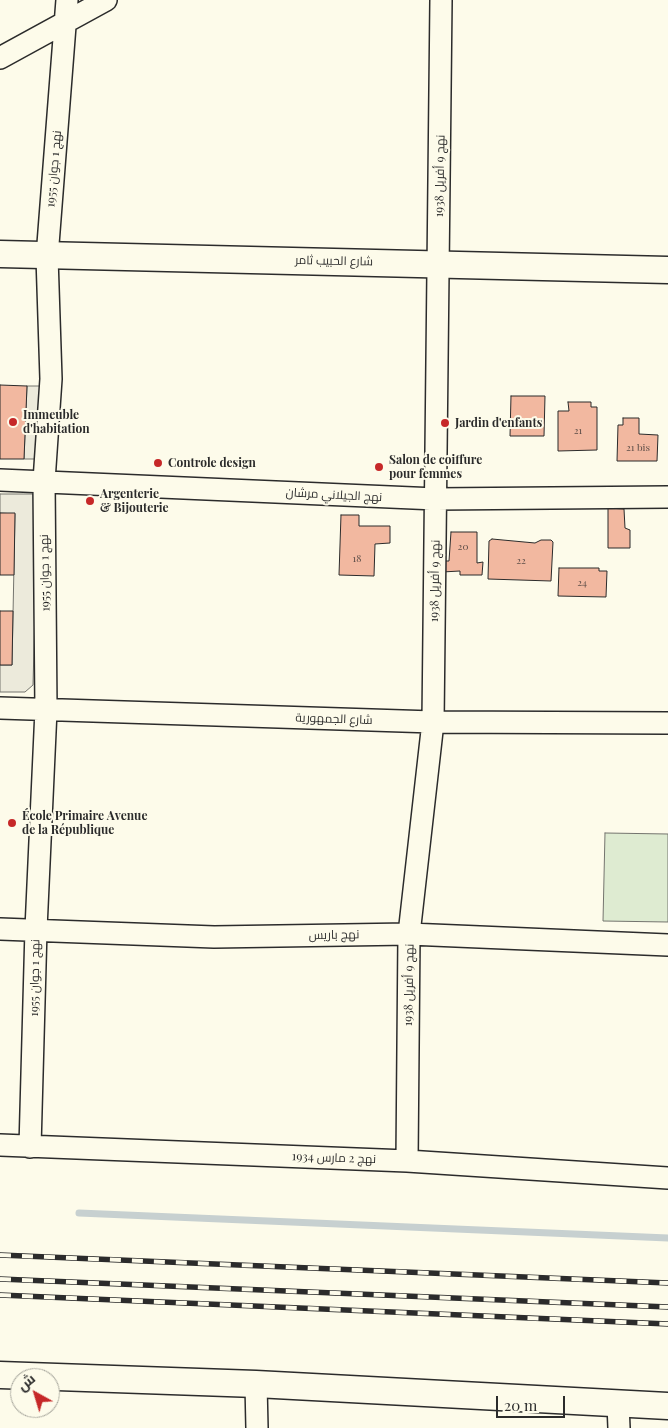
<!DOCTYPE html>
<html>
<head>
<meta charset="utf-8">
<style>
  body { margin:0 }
  #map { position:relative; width:668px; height:1428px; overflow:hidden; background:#fdfbea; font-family:"Playfair Display",Cairo,serif }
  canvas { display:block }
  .north { position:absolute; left:10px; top:1368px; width:50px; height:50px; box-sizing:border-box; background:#fdfbea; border:1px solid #a9a89e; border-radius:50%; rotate:321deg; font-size:14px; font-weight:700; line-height:20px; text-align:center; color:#2b2b2b }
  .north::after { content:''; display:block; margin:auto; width:18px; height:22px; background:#c62828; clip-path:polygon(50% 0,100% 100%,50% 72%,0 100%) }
  .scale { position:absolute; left:496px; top:1396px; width:69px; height:22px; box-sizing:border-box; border:2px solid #2b2b2b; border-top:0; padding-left:6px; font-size:15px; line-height:18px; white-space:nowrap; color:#2b2b2b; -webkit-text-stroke:4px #fdfbea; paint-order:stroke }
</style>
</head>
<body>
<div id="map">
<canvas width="668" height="1428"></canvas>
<div class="north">ش</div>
<div class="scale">20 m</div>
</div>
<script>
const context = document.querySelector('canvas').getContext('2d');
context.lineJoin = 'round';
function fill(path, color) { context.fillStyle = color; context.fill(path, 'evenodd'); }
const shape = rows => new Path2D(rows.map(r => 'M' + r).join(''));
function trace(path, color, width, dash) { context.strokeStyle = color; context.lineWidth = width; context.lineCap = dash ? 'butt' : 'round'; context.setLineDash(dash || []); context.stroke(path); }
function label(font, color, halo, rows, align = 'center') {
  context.font = font + ' "Playfair Display",Cairo,serif'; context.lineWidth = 4; context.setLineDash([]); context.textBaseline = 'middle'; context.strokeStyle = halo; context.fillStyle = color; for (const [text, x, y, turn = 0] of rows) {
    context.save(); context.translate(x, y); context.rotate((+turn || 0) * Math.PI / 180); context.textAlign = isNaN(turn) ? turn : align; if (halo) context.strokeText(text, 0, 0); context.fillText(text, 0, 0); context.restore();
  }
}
const green = shape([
  [605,833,668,834,668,922,603,921,605,833]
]);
const parking = shape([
  [27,386,41,386,38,459,24,459,27,386],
  [0,494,38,494,33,685,25,692,0,692,0,665,12,665,15,514,0,513,0,494]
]);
const stream = shape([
  [79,1213,668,1238]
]);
const building = shape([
  [0,385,27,386,24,459,0,459,0,385],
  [511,396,545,396,544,436,510,436,511,396],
  [568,402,591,402,591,407,597,407,597,450,558,451,558,411,569,411,568,402],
  [623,418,639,418,639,434,658,435,657,461,617,461,618,425,623,425,623,418],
  [608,508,624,509,625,528,630,530,630,548,608,548,608,508],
  [0,513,15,513,14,575,0,575,0,513],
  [341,515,359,515,359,526,390,526,390,543,375,544,374,576,339,575,341,515],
  [451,532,477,532,477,563,483,562,482,575,460,575,460,571,442,572,442,561,449,561,451,532],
  [492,539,535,543,541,540,551,540,553,542,551,581,488,579,489,541,492,539],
  [559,568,599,568,599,571,607,571,606,597,558,596,559,568],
  [0,611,13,611,12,665,0,665,0,611]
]);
const minor = shape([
  [0,58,106,0],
  [0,480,436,499,668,497],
  [0,708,433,722,668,723],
  [0,929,214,937,409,934,668,945],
  [0,1145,407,1161,668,1178],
  [30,1147,36,929,46,710,44,481,51,379,47,257,67,0],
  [407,1161,409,934,433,722,441,0],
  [256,1384,257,1428],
  [618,1404,619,1428]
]);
const tertiary = shape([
  [0,254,668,270],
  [0,1375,256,1384,668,1406]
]);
const rail = shape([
  [0,1255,668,1283],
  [0,1279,668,1307],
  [0,1295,668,1324]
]);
const markers = [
  [13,422,5,"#c62828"],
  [445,423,5,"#c62828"],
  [158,463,5,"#c62828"],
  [379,467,5,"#c62828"],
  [90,501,5,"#c62828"],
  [12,823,5,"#c62828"]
];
const numberNames = [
  ["21",578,431],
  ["21 bis",638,448],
  ["20",463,547],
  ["18",357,559],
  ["22",521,561],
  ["24",582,583]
];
const streetNames = [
  ["نهج 1 جوان 1955",54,169,-85],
  ["نهج 9 أفريل 1938",440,176,-89],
  ["شارع الحبيب ثامر",334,261,1],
  ["نهج الجيلاني مرشان",334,495,3],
  ["نهج 1 جوان 1955",45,573,-91],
  ["نهج 9 أفريل 1938",435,581,-89],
  ["شارع الجمهورية",334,719,2],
  ["نهج باريس",334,935,-1],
  ["نهج 1 جوان 1955",35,978,-89],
  ["نهج 9 أفريل 1938",409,985,-89],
  ["نهج 2 مارس 1934",334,1158,2]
];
const poiNames = [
  ["Immeuble",23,415],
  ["d'habitation",23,429],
  ["Jardin d'enfants",455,423],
  ["Salon de coiffure",389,460],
  ["pour femmes",389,474],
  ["Controle design",168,463],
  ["Argenterie",100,494],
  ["& Bijouterie",100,508],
  ["École Primaire Avenue",22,816],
  ["de la République",22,830]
];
fill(green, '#deebd1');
trace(green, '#74746e', 1);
fill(parking, '#eceadb');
trace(parking, '#74746e', 1);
trace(stream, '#c7d0d0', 7);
fill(building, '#f2b8a0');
trace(building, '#2b2b2b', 1);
trace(minor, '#2b2b2b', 24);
trace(tertiary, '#2b2b2b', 29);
trace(minor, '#fdfbea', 21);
trace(tertiary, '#fdfbea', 26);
trace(rail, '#2b2b2b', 5.5);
trace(rail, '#fdfbea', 4, [11]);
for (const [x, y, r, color] of markers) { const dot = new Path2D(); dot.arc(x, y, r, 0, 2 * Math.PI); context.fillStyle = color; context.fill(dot); trace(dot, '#fdfbea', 2); }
label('10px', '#5d4e48', null, numberNames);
label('12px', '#2b2b2b', '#fdfbea', streetNames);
label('bold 12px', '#2b2b2b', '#fdfbea', poiNames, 'left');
</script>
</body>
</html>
